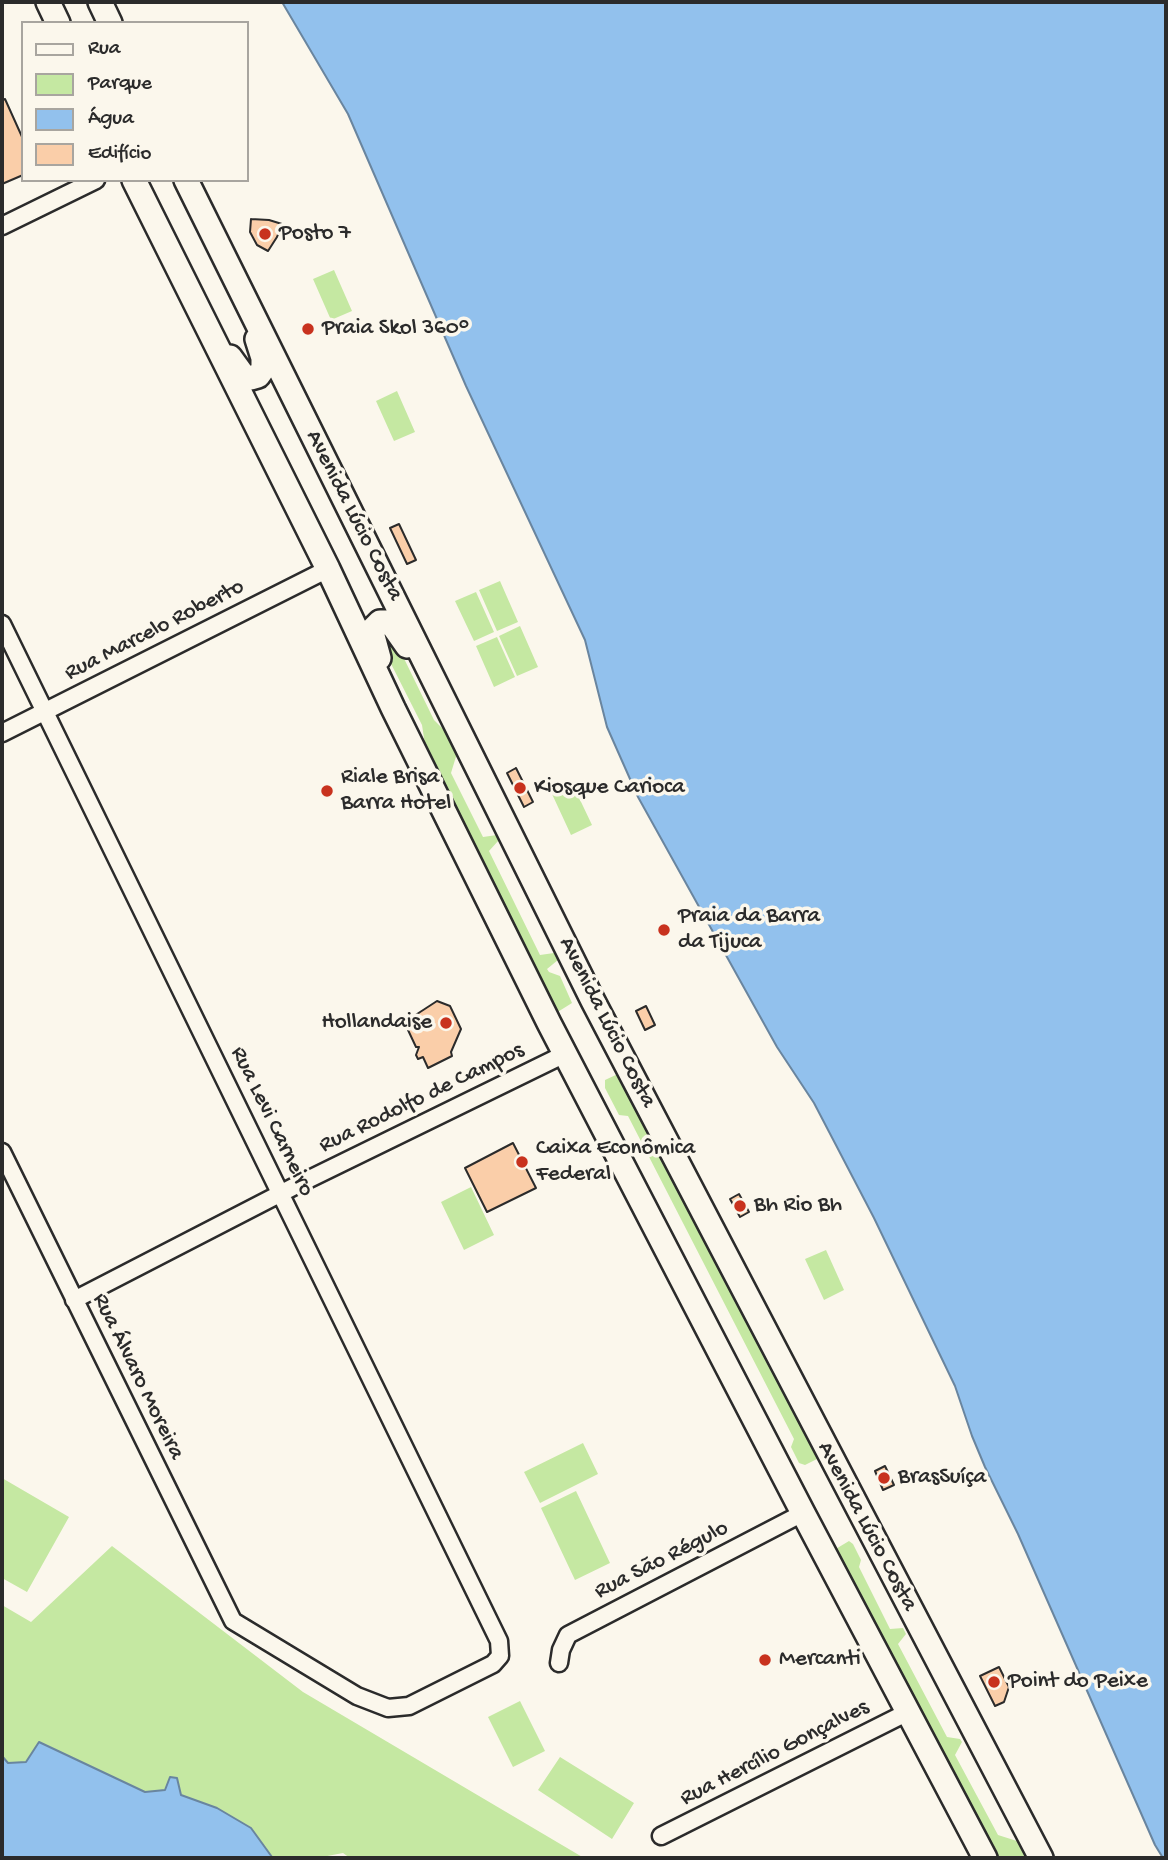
<!DOCTYPE html>
<html>
<head>
<meta charset="utf-8">
<style>
  body { margin:0 }
  #map { position:relative; width:1168px; height:1860px; overflow:hidden; background:#fbf7ec; font-family:"Gochi Hand",sans-serif }
  canvas { display:block }
  .frame { position:absolute; inset:0; border:4px solid #2b2b2b; pointer-events:none }
  .legend { position:absolute; left:21px; top:21px; width:228px; height:161px; box-sizing:border-box; background:#fbf7ec; border:2px solid #a8a59f; margin:0; padding:9px 12px; list-style:none; font-size:21px; color:#2b2b2b }
  .legend li { display:flex; align-items:center; gap:14px; height:35px }
  .legend b { width:35px; border:2px solid #a8a59f }
</style>
</head>
<body>
<div id="map">
<canvas width="1168" height="1860"></canvas>
<div class="frame"></div>
<ul class="legend">
<li><b style="height:9px;background:#fbf7ec"></b>Rua</li>
<li><b style="height:19px;background:#c5e8a2"></b>Parque</li>
<li><b style="height:19px;background:#92c1ed"></b>Água</li>
<li><b style="height:19px;background:#facea9"></b>Edifício</li>
</ul>
</div>
<script>
const context = document.querySelector('canvas').getContext('2d');
context.lineJoin = 'round';
function fill(path, color) { context.fillStyle = color; context.fill(path, 'evenodd'); }
const shape = rows => new Path2D(rows.map(r => 'M' + r).join(''));
function trace(path, color, width, dash) { context.strokeStyle = color; context.lineWidth = width; context.lineCap = dash ? 'butt' : 'round'; context.setLineDash(dash || []); context.stroke(path); }
function label(font, color, halo, rows, align = 'center') {
  context.font = font + ' "Gochi Hand",sans-serif'; context.lineWidth = 7; context.setLineDash([]); context.textBaseline = 'middle'; context.strokeStyle = halo; context.fillStyle = color; for (const [text, x, y, turn = 0] of rows) {
    context.save(); context.translate(x, y); context.rotate((+turn || 0) * Math.PI / 180); context.textAlign = isNaN(turn) ? turn : align; if (halo) context.strokeText(text, 0, 0); context.fillText(text, 0, 0); context.restore();
  }
}
const green = shape([
  [334,270,352,311,331,320,313,279],
  [397,391,415,432,394,441,376,401],
  [500,581,518,622,497,631,479,590],
  [476,592,494,632,474,641,455,601],
  [520,626,538,667,517,676,499,636],
  [387,634,394,638,434,720,452,738,458,750,451,773,483,837,497,835,499,840,489,851,540,955,554,953,558,960,547,969,549,972,560,976,572,1003,556,1013,426,751,422,725,381,644],
  [497,637,515,677,494,687,476,646],
  [573,785,592,825,571,835,552,794],
  [620,1073,819,1458,805,1465,799,1463,791,1447,794,1439,628,1116,619,1115,605,1088,605,1080],
  [471,1187,494,1235,464,1250,441,1202],
  [826,1250,844,1290,824,1300,805,1259],
  [583,1443,598,1474,540,1503,524,1472],
  [2,1478,69,1517,27,1592,2,1578],
  [576,1491,610,1563,575,1580,541,1508],
  [849,1541,853,1544,861,1560,859,1567,890,1629,903,1628,906,1634,898,1644,947,1737,960,1739,962,1742,955,1755,998,1835,1020,1842,1027,1858,996,1858,834,1550],
  [112,1546,303,1692,584,1858,350,1858,343,1853,317,1858,272,1857,251,1828,217,1808,165,1790,145,1792,40,1742,26,1762,8,1763,2,1756,2,1605,31,1622],
  [520,1701,545,1751,513,1767,488,1717],
  [560,1757,634,1803,612,1839,538,1790]
]);
const water = shape([
  [282,2,1166,2,1166,1858,1163,1858,1155,1845,1018,1534,985,1467,972,1436,955,1386,874,1218,814,1103,777,1047,638,797,607,727,585,640,466,386,348,114,282,2],
  [39,1742,145,1792,165,1790,170,1777,177,1778,181,1795,217,1808,251,1828,272,1857,282,1858,2,1858,2,1756,8,1763,26,1762,39,1742]
]);
const building = shape([
  [5,99,23,139,23,175,2,184,2,100,5,99],
  [251,219,269,220,282,224,277,237,268,251,257,245,250,232,251,219],
  [399,524,416,560,407,564,390,528,399,524],
  [516,768,533,802,524,807,507,773,516,768],
  [437,1001,450,1006,461,1029,451,1052,452,1056,428,1068,423,1057,418,1059,416,1055,419,1047,416,1047,408,1030,414,1016,437,1001],
  [646,1006,655,1025,645,1030,636,1011,646,1006],
  [513,1143,536,1188,487,1212,465,1168,513,1143],
  [739,1194,749,1212,740,1217,730,1199,739,1194],
  [885,1466,894,1485,883,1490,875,1471,885,1466],
  [999,1667,1009,1687,1004,1702,995,1706,980,1676,999,1667]
]);
const street = shape([
  [2,226,96,180],
  [2,624,499,1641,500,1656,493,1664,409,1706,388,1708,357,1696,233,1621,2,1152],
  [2,733,328,569],
  [74,1300,297,1185,565,1054],
  [559,1663,561,1650,568,1635,803,1513],
  [661,1836,908,1712]
]);
const secondary = shape([
  [48,2,58,23],
  [100,2,110,23],
  [134,180,328,569,393,708,549,1023,803,1513,985,1858],
  [186,180,593,1001,1041,1858],
  [230,357,243,375,251,378,258,376,263,369,263,358,257,339],
  [379,658,373,636,373,629,380,622,386,622,393,626,407,646]
]);
const markers = [
  [265,234,7,"#c8321e"],
  [308,329,7,"#c8321e"],
  [520,788,7,"#c8321e"],
  [327,791,7,"#c8321e"],
  [664,930,7,"#c8321e"],
  [446,1023,7,"#c8321e"],
  [522,1162,7,"#c8321e"],
  [740,1206,7,"#c8321e"],
  [884,1478,7,"#c8321e"],
  [765,1660,7,"#c8321e"],
  [994,1682,7,"#c8321e"]
];
const poiNames = [
  ["Posto 7",279,234],
  ["Praia Skol 360°",322,329],
  ["Riale Brisa",341,778],
  ["Barra Hotel",341,804],
  ["Kiosque Carioca",534,788],
  ["Praia da Barra",678,917],
  ["da Tijuca",678,943],
  ["Hollandaise",432,1023,"right"],
  ["Caixa Econômica",536,1149],
  ["Federal",536,1175],
  ["Bh Rio Bh",754,1206],
  ["BrasSuíça",898,1478],
  ["Mercanti",779,1660],
  ["Point do Peixe",1008,1682]
];
const streetNames = [
  ["Avenida Lúcio Costa",353,516,63],
  ["Rua Marcelo Roberto",155,631,-27],
  ["Avenida Lúcio Costa",606,1023,63],
  ["Rua Rodolfo de Campos",422,1099,-26],
  ["Rua Levi Carneiro",271,1122,64],
  ["Rua Álvaro Moreira",137,1377,64],
  ["Avenida Lúcio Costa",866,1527,62],
  ["Rua São Régulo",662,1561,-27],
  ["Rua Hercílio Gonçalves",775,1754,-27]
];
fill(green, '#c5e8a2');
fill(water, '#92c1ed');
trace(water, '#69859f', 2);
fill(building, '#facea9');
trace(building, '#2b2b2b', 2);
trace(street, '#2b2b2b', 21);
trace(secondary, '#2b2b2b', 28);
trace(street, '#fbf7ec', 16);
trace(secondary, '#fbf7ec', 23);
for (const [x, y, r, color] of markers) { const dot = new Path2D(); dot.arc(x, y, r, 0, 2 * Math.PI); context.fillStyle = color; context.fill(dot); trace(dot, '#fbf7ec', 2.5); }
label('23px', '#2b2b2b', '#fbf7ec', poiNames, 'left');
label('23px', '#2b2b2b', '#fbf7ec', streetNames);
</script>
</body>
</html>
